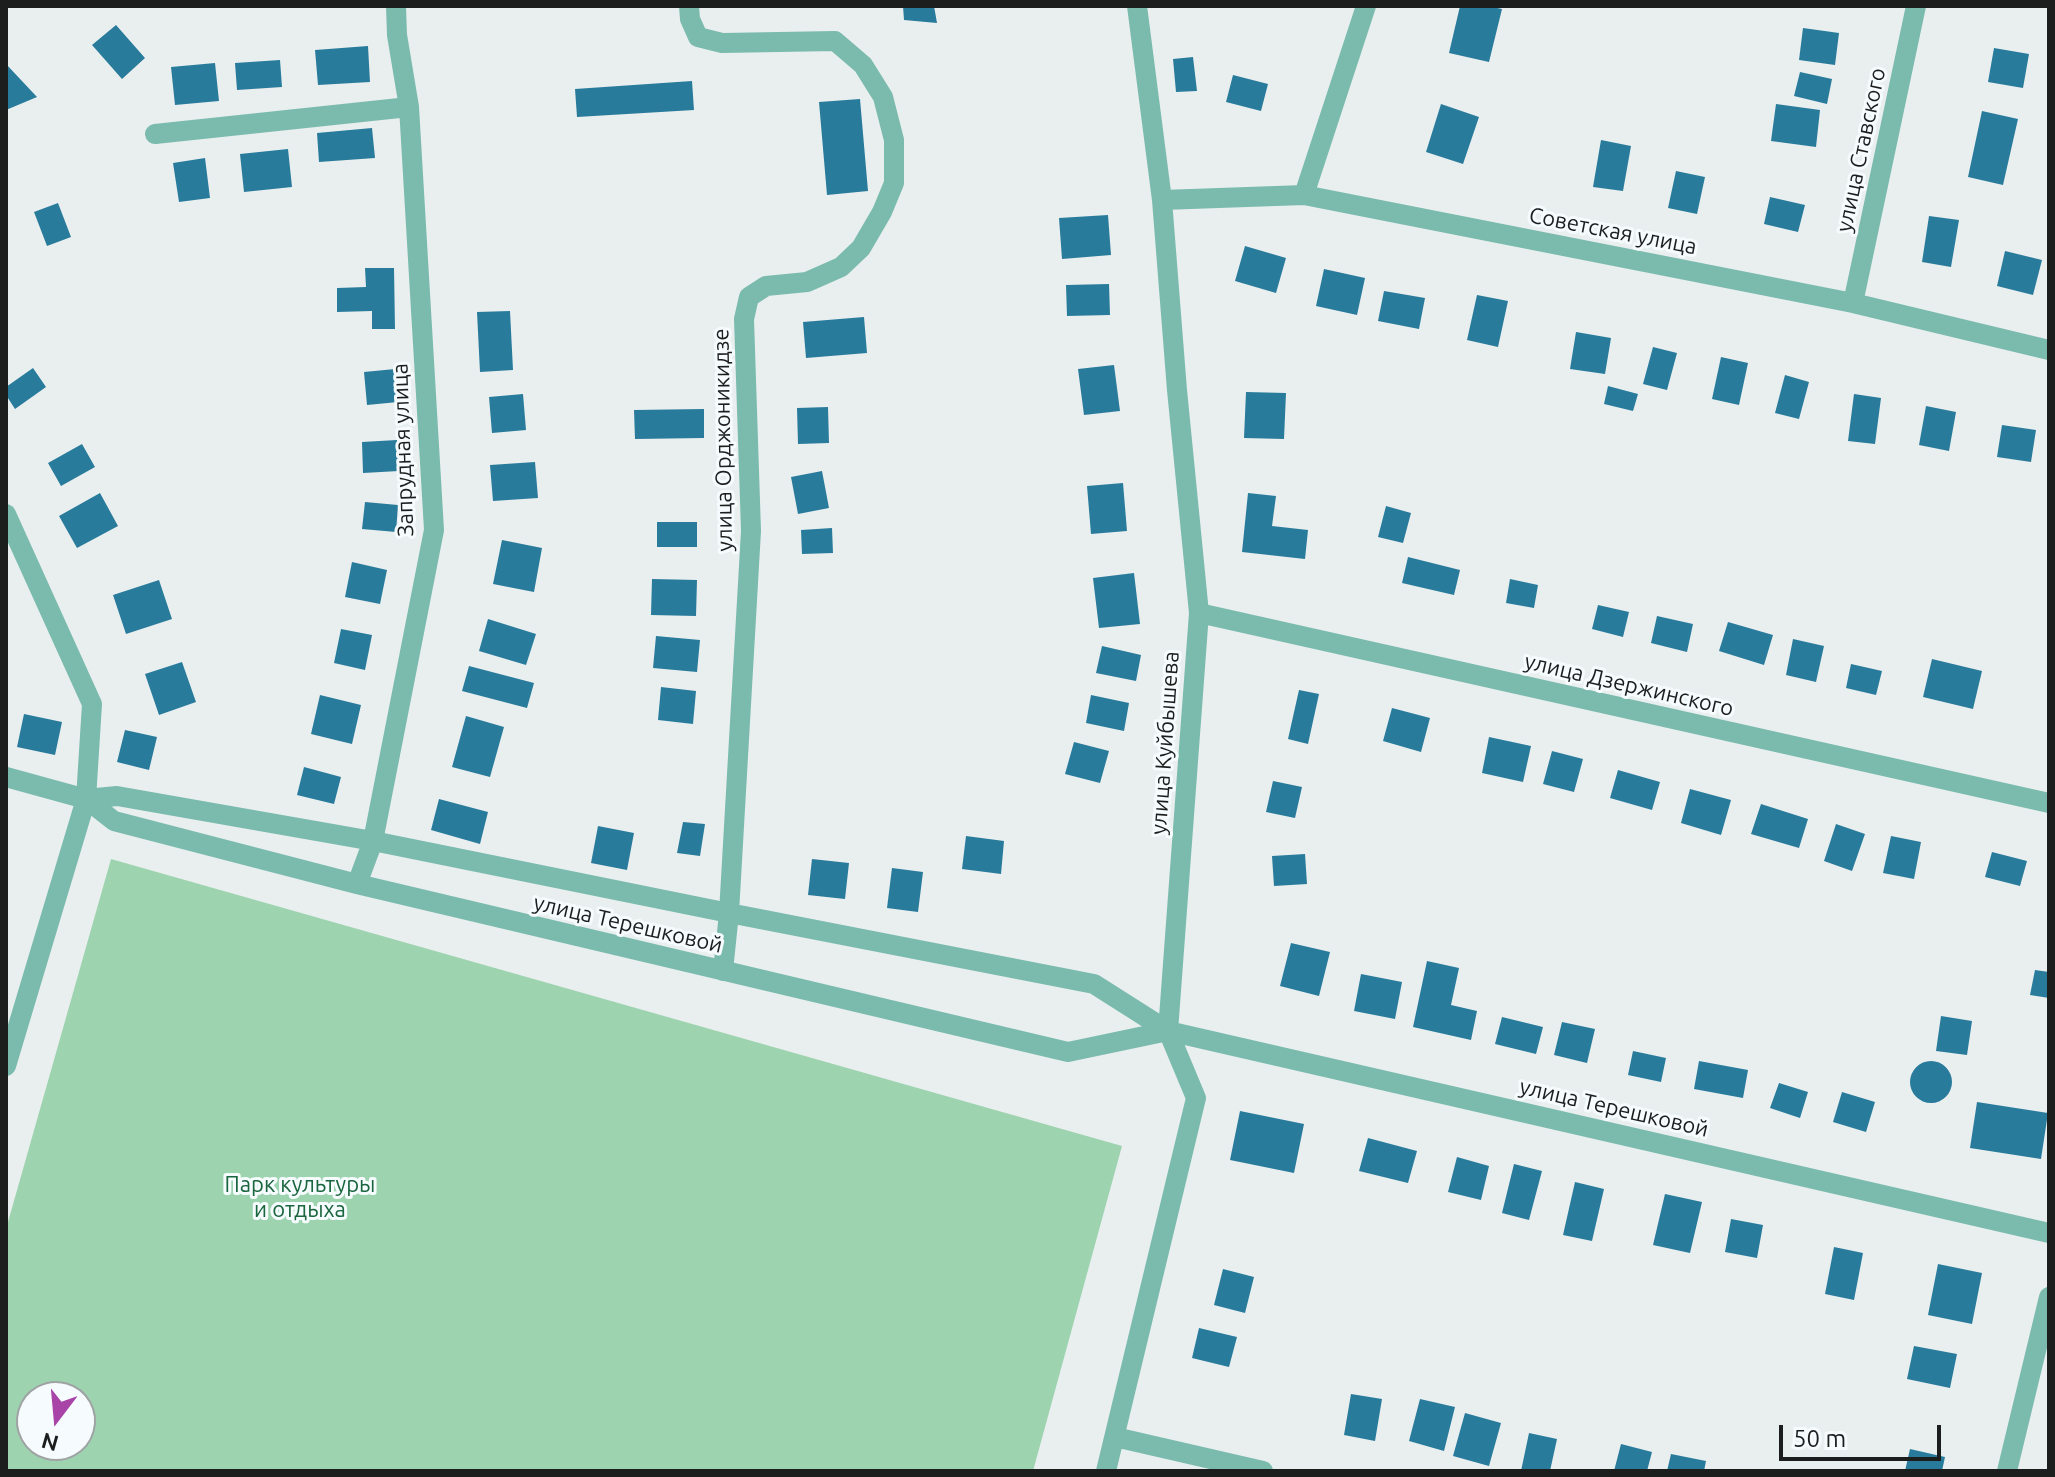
<!DOCTYPE html>
<html>
<head>
<meta charset="utf-8">
<style>
  body { margin:0 }
  #map { position:relative; width:2055px; height:1477px; overflow:hidden; background:#e9efef; font-family:Ubuntu,sans-serif }
  canvas { display:block }
  .frame { position:absolute; inset:0; border:8px solid #1c1e1e; pointer-events:none }
  .north { position:absolute; left:16px; top:1381px; width:80px; height:80px; box-sizing:border-box; background:#f6fcfd; border:2px solid #9fa3a4; border-radius:50%; rotate:196deg; font-size:22px; font-weight:700; line-height:32px; text-align:center; color:#1c1e1e }
  .north::after { content:''; display:block; margin:auto; width:28px; height:36px; background:#a843a8; clip-path:polygon(50% 0,100% 100%,50% 72%,0 100%) }
  .scale { position:absolute; left:1779px; top:1425px; width:162px; height:36px; box-sizing:border-box; border:4px solid #1c1e1e; border-top:0; padding-left:10px; font-size:24px; line-height:28px; white-space:nowrap; color:#1c1e1e; -webkit-text-stroke:6px #f6fcfd; paint-order:stroke }
</style>
</head>
<body>
<div id="map">
<canvas width="2055" height="1477"></canvas>
<div class="frame"></div>
<div class="north">N</div>
<div class="scale">50 m</div>
</div>
<script>
const context = document.querySelector('canvas').getContext('2d');
context.lineJoin = 'round';
function fill(path, color) { context.fillStyle = color; context.fill(path, 'evenodd'); }
const shape = rows => new Path2D(rows.map(r => 'M' + r).join(''));
function trace(path, color, width, dash) { context.strokeStyle = color; context.lineWidth = width; context.lineCap = dash ? 'butt' : 'round'; context.setLineDash(dash || []); context.stroke(path); }
function label(font, color, halo, rows, align = 'center') {
  context.font = font + ' Ubuntu,sans-serif'; context.lineWidth = 6; context.setLineDash([]); context.textBaseline = 'middle'; context.strokeStyle = halo; context.fillStyle = color; for (const [text, x, y, turn = 0] of rows) {
    context.save(); context.translate(x, y); context.rotate((+turn || 0) * Math.PI / 180); context.textAlign = isNaN(turn) ? turn : align; if (halo) context.strokeText(text, 0, 0); context.fillText(text, 0, 0); context.restore();
  }
}
const green = shape([
  [111,859,1122,1146,1033,1471,6,1471,6,1229],
  [32,1397,80,1397,80,1445,32,1445]
]);
const building = shape([
  [903,6,934,6,937,23,904,20],
  [1460,6,1488,6,1502,9,1489,62,1449,53],
  [116,25,145,58,122,79,92,45],
  [1803,28,1839,33,1835,65,1799,60],
  [368,46,370,82,318,85,315,50],
  [1994,48,2029,54,2023,88,1988,82],
  [1193,57,1197,91,1176,92,1173,59],
  [280,60,282,87,237,90,235,63],
  [215,63,219,101,175,105,171,67],
  [6,64,37,97,6,110],
  [1800,72,1832,79,1827,104,1794,96],
  [1233,75,1268,84,1261,111,1226,102],
  [692,81,694,110,577,117,575,89],
  [860,99,868,191,827,195,819,102],
  [1441,104,1479,117,1463,164,1426,152],
  [1776,104,1820,110,1816,147,1771,141],
  [1982,111,2018,119,2003,185,1968,177],
  [372,128,375,158,319,162,317,133],
  [1601,140,1631,146,1623,191,1593,187],
  [288,149,292,187,244,192,240,154],
  [205,158,210,198,179,202,173,163],
  [1676,171,1705,177,1697,214,1668,208],
  [1770,197,1805,205,1798,232,1764,224],
  [58,203,71,237,47,246,34,212],
  [1108,215,1111,255,1062,259,1059,218],
  [1929,216,1959,220,1951,267,1922,262],
  [1245,246,1286,258,1276,293,1235,281],
  [2005,251,2042,260,2033,295,1997,286],
  [365,268,394,268,395,329,372,329,372,311,337,312,337,288,366,287],
  [1324,269,1365,278,1357,315,1316,306],
  [1109,284,1110,315,1067,316,1066,285],
  [1384,291,1425,298,1419,329,1378,321],
  [1477,295,1508,301,1498,347,1467,340],
  [510,311,513,370,480,372,477,312],
  [864,317,867,353,806,358,803,322],
  [1576,332,1611,338,1605,374,1570,369],
  [1653,347,1677,353,1667,390,1643,384],
  [1721,357,1748,363,1739,405,1712,399],
  [1114,365,1120,411,1084,415,1078,369],
  [33,368,46,387,15,409,6,395,6,387],
  [395,369,398,402,367,405,364,372],
  [1785,375,1809,382,1799,419,1775,413],
  [1608,386,1638,394,1633,411,1604,404],
  [1246,392,1286,393,1284,439,1244,438],
  [523,394,526,430,492,433,489,397],
  [1854,394,1881,398,1875,444,1848,441],
  [1926,406,1956,412,1949,451,1919,445],
  [828,407,829,443,798,444,797,408],
  [704,409,704,438,635,439,634,410],
  [2002,425,2036,430,2031,462,1997,457],
  [397,440,399,471,363,473,362,442],
  [82,444,95,467,61,486,48,463],
  [535,462,538,498,493,501,490,465],
  [822,471,829,508,798,514,791,477],
  [1123,483,1127,531,1091,534,1087,486],
  [100,493,118,526,77,548,59,516],
  [1248,493,1276,496,1272,526,1308,530,1305,559,1242,552],
  [365,502,398,505,396,532,362,529],
  [1386,506,1411,513,1403,543,1378,537],
  [657,522,697,522,697,547,657,547],
  [832,528,833,553,802,554,801,530],
  [502,540,542,548,534,592,493,584],
  [1408,557,1460,570,1454,595,1402,583],
  [352,562,387,570,380,604,345,597],
  [1134,573,1140,624,1099,628,1093,578],
  [652,579,697,580,696,616,651,615],
  [1510,579,1538,585,1534,608,1506,603],
  [159,580,172,619,126,634,113,595],
  [1598,605,1629,612,1623,637,1592,629],
  [1657,616,1693,624,1687,652,1651,643],
  [488,619,536,634,526,665,479,651],
  [1728,622,1773,635,1764,665,1719,651],
  [341,629,372,635,365,670,334,663],
  [656,636,700,640,697,672,653,668],
  [1793,639,1824,646,1816,682,1786,675],
  [1102,646,1141,655,1136,681,1096,673],
  [1932,659,1982,671,1973,709,1923,697],
  [182,662,196,702,159,715,145,674],
  [1851,664,1882,671,1876,695,1846,688],
  [469,666,534,683,527,708,462,691],
  [661,687,696,691,693,724,658,720],
  [1299,690,1319,694,1308,744,1288,739],
  [320,695,361,705,352,744,311,734],
  [1091,695,1129,703,1124,731,1086,723],
  [1392,708,1430,718,1421,752,1383,741],
  [24,714,62,722,55,755,17,747],
  [466,716,504,727,490,777,452,767],
  [125,730,157,737,149,770,117,762],
  [1489,737,1531,746,1523,782,1482,773],
  [1074,742,1109,751,1100,783,1065,774],
  [1552,751,1583,759,1574,792,1543,784],
  [304,767,341,777,334,804,297,795],
  [1618,770,1660,782,1652,810,1610,798],
  [1273,781,1302,787,1295,818,1266,812],
  [1690,789,1731,800,1721,835,1681,823],
  [439,799,488,812,480,844,431,830],
  [1761,804,1808,819,1799,848,1751,834],
  [683,822,705,824,700,856,677,853],
  [1836,824,1865,834,1852,871,1824,861],
  [598,826,634,833,627,870,591,863],
  [966,836,1004,841,1001,874,962,869],
  [1891,836,1921,842,1914,879,1883,873],
  [1992,852,2027,861,2020,886,1985,877],
  [1305,854,1307,884,1274,886,1272,856],
  [812,859,849,863,845,899,808,895],
  [892,868,923,872,918,912,887,908],
  [1291,943,1330,952,1319,996,1280,986],
  [1427,961,1459,968,1451,1005,1477,1011,1471,1040,1413,1027],
  [2035,970,2049,972,2049,998,2030,995],
  [1361,974,1402,982,1395,1019,1354,1011],
  [1941,1016,1972,1021,1967,1055,1936,1051],
  [1502,1017,1543,1027,1536,1054,1495,1044],
  [1562,1022,1595,1029,1587,1063,1554,1055],
  [1633,1051,1666,1058,1661,1082,1628,1075],
  '1910 1082a21 21 0 1 1 42 0a21 21 0 1 1-42 0Z',
  [1699,1061,1748,1070,1743,1098,1694,1089],
  [1779,1083,1808,1092,1800,1118,1770,1108],
  [1842,1092,1875,1102,1866,1132,1833,1122],
  [1977,1102,2048,1113,2041,1159,1970,1148],
  [1240,1111,1304,1124,1294,1173,1230,1160],
  [1368,1138,1417,1151,1408,1183,1359,1171],
  [1457,1157,1489,1166,1481,1200,1448,1192],
  [1514,1164,1542,1171,1529,1220,1502,1213],
  [1575,1182,1604,1189,1592,1241,1563,1235],
  [1665,1194,1702,1202,1690,1253,1653,1245],
  [1731,1219,1763,1225,1757,1258,1725,1252],
  [1834,1247,1863,1253,1854,1300,1825,1294],
  [1938,1264,1982,1273,1972,1324,1928,1315],
  [1223,1269,1254,1277,1245,1313,1214,1305],
  [1199,1328,1237,1337,1229,1367,1192,1358],
  [1914,1346,1957,1354,1950,1388,1907,1379],
  [1351,1394,1382,1399,1375,1441,1344,1435],
  [1420,1399,1455,1407,1444,1451,1409,1441],
  [1465,1413,1501,1423,1489,1466,1453,1456],
  [1529,1433,1557,1439,1550,1471,1521,1471],
  [1621,1444,1652,1452,1647,1471,1614,1471],
  [1910,1449,1945,1457,1942,1471,1905,1471],
  [1671,1454,1706,1461,1704,1471,1667,1471]
]);
const street = shape([
  [689,6,690,19,698,37,722,43,835,41,863,65,883,97,894,140,894,183,882,212,861,248,841,267,807,282,766,286,749,297,744,319,751,531,729,913,723,971],
  [155,134,409,107],
  [1304,195,1366,6],
  [1162,200,1304,195,1853,303,2049,350],
  [1853,303,1916,6],
  [6,514,92,704,86,799,6,1066],
  [1199,613,2049,803],
  [6,777,86,799,117,796,373,841,729,913,1094,984,1168,1031,2049,1233],
  [86,799,114,821,357,884,1068,1052,1168,1031],
  [357,884,373,841,434,530,409,107,397,35,396,6],
  [1115,1437,1263,1471],
  [1106,1471,1196,1098,1168,1031,1199,613,1177,390,1162,200,1137,6],
  [2007,1471,2049,1297]
]);
const streetNames = [
  ["улица Ставского",1861,150,-78],
  ["Советская улица",1613,231,11],
  ["улица Орджоникидзе",723,440,-91],
  ["Запрудная улица",403,450,-92],
  ["улица Дзержинского",1629,685,13],
  ["улица Куйбышева",1165,743,-86],
  ["улица Терешковой",628,924,13],
  ["улица Терешковой",1614,1108,13]
];
const parkNames = [
  ["Парк культуры",300,1185],
  ["и отдыха",300,1210]
];
fill(green, '#9ed3b0');
fill(building, '#297b9c');
trace(street, '#7bbbae', 20);
label('22px', '#1c1e1e', '#f6fcfd', streetNames);
label('22px', '#19653d', '#f6fcfd', parkNames);
</script>
</body>
</html>
